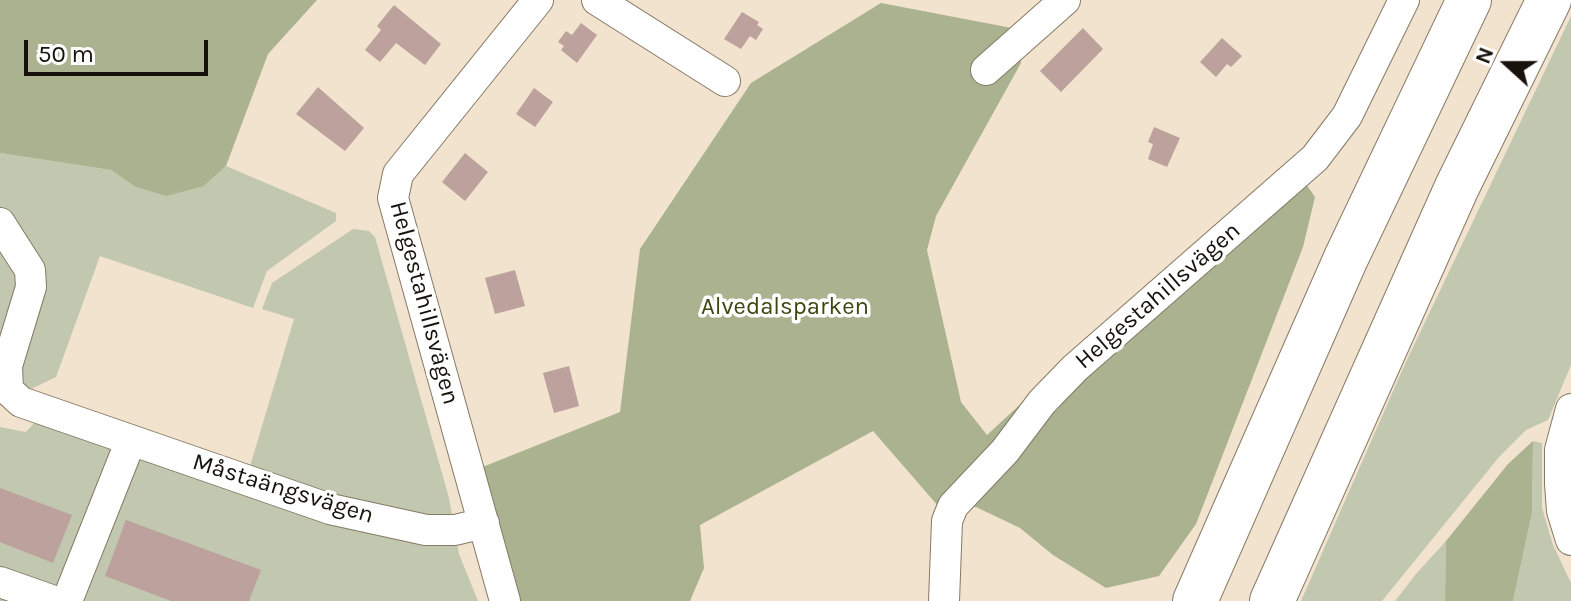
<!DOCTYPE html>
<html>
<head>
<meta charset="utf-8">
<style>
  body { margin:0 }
  #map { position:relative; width:1571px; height:601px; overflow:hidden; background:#f1e3cd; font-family:Karla,sans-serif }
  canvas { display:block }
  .north { position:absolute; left:1467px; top:24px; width:80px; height:80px; -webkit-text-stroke:6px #fff; paint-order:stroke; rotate:291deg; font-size:22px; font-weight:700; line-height:32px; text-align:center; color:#17120b }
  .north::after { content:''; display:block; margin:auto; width:28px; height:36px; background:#17120b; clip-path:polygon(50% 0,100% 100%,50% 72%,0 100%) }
  .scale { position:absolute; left:24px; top:40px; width:184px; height:36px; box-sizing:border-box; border:4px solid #17120b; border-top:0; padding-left:10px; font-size:24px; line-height:28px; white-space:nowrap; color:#17120b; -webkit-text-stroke:6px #fff; paint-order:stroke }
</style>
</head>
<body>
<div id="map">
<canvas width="1571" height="601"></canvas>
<div class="north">N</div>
<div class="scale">50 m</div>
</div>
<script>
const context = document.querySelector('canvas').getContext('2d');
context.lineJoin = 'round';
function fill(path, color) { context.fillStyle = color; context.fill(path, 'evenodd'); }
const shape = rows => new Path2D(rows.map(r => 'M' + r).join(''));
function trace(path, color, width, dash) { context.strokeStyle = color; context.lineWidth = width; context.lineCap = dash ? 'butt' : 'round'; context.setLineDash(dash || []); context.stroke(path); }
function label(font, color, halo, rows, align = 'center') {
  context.font = font + ' Karla,sans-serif'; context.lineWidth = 7; context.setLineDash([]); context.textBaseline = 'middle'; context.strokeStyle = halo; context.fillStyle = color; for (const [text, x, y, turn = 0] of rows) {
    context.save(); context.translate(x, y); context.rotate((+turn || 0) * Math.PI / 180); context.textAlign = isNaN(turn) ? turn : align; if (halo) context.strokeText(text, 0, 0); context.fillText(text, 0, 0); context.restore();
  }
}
const green = shape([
  [1571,16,1571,365,1548,420,1526,430,1499,457,1382,601,1301,601,1405,364],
  [0,153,111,170,134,186,204,186,226,166,336,213,336,221,267,271,253,308,100,256,56,377,0,404],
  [353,229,369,231,375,237,449,498,459,554,478,601,0,601,0,427,26,432,37,420,242,493,294,319,262,309,272,283],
  [1533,441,1542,443,1542,508,1553,545,1571,583,1571,601,1513,601,1532,513],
  [1446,541,1445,601,1395,601,1416,574]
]);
const forest = shape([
  [0,0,317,0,268,54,226,166,204,186,166,196,134,186,111,170,0,153],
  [881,3,1017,29,1021,63,936,216,927,250,961,402,987,435,1147,287,1299,174,1315,197,1303,247,1196,524,1159,576,1106,588,1053,555,1020,528,976,507,939,507,873,431,700,525,704,568,690,601,514,601,480,468,620,412,640,249,751,83],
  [1533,441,1532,513,1513,601,1445,601,1446,541,1508,464]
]);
const building = shape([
  [394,5,441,44,425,65,396,43,380,62,365,50,381,30,377,26],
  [742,12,759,22,757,25,763,29,756,40,750,36,741,49,724,39],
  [581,23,597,35,577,63,561,50,564,46,558,42,566,31,572,35],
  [1083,28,1103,49,1061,92,1040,71],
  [1222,38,1242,56,1231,67,1227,64,1216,77,1200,62],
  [318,87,364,128,345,151,296,114],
  [534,88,553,102,535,127,516,114],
  [1154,127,1180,138,1167,167,1148,159,1153,144,1148,142],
  [465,153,488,172,465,201,442,182],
  [515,270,525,306,495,314,485,278],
  [569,366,579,406,554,413,543,373],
  [0,488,72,515,53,563,0,542],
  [126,520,261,570,249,601,171,601,105,576]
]);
const minor = shape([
  [597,0,725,81],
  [986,70,1065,0],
  [0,223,30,270,31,287,7,366,8,390,21,402,330,509,426,530,455,530,484,523],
  [1571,409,1560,450,1560,484,1562,511,1571,540],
  [0,582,54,601],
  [67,601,131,440],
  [505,601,393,198,398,174,538,0],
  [944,601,947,521,953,506,1005,451,1042,402,1075,368,1315,158,1347,116,1404,0]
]);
const motorway = shape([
  [1195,601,1346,258,1469,0],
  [1272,601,1457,187,1549,0]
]);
const streetNames = [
  ["Helgestahillsvägen",1158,296,-41],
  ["Helgestahillsvägen",424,303,75],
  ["Måstaängsvägen",283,489,17]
];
const parkNames = [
  ["Alvedalsparken",785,307]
];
fill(green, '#c2c7af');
fill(forest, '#aab290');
fill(building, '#bca19d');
trace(minor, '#867966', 32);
trace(motorway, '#867966', 46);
trace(minor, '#fff', 30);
trace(motorway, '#fff', 44);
label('24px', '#17120b', '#fff', streetNames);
label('24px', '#3e4710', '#fff', parkNames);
</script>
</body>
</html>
